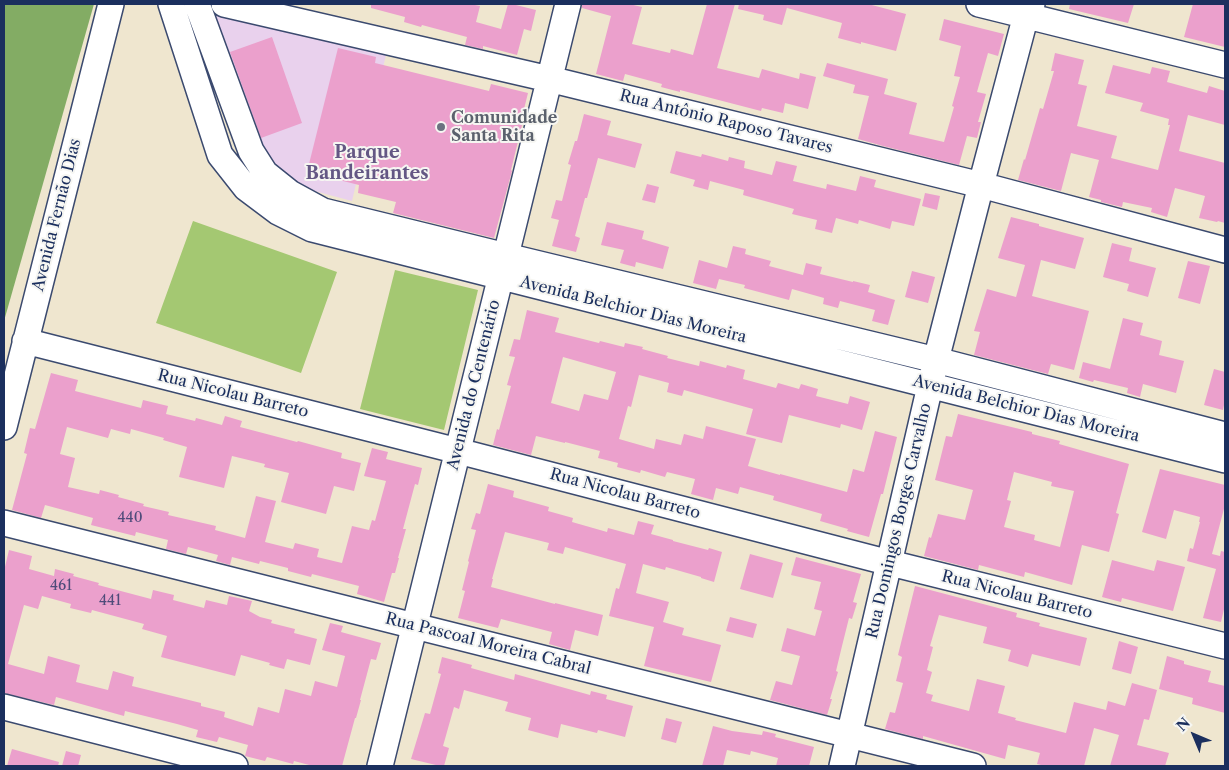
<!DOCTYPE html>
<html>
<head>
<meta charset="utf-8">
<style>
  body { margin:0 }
  #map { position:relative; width:1229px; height:770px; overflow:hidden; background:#efe6cf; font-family:"Libre Caslon Text",serif }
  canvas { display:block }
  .frame { position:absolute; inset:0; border:5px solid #1b2f5e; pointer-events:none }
  .north { position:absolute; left:1169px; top:710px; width:50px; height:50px; -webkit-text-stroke:4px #f6f6f2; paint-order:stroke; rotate:315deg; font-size:14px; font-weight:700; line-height:20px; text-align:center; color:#1b2f5e }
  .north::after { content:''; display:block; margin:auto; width:18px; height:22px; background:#1b2f5e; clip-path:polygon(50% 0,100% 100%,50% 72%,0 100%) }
</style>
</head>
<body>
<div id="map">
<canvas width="1229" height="770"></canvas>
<div class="frame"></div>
<div class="north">N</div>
</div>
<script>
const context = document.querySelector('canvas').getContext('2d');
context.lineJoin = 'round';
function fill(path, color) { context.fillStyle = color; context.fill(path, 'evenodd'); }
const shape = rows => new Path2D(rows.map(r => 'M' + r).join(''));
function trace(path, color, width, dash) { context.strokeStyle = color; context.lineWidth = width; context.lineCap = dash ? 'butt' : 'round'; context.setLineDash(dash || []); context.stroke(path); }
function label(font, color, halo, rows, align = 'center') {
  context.font = font + ' "Libre Caslon Text",serif'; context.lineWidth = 4; context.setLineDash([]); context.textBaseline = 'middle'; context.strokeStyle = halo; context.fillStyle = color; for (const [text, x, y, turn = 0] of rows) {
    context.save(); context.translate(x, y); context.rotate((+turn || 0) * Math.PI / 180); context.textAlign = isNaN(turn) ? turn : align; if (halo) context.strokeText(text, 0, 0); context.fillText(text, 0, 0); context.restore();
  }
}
const built = shape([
  [211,12,386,55,352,201,307,189,288,181,262,155]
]);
const green = shape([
  [193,221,337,272,301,373,156,323],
  [395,270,478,290,444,430,360,409]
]);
const forest = shape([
  [4,4,94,4,4,321]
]);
const building = shape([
  [371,4,470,4,480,6,476,22,501,29,508,4,512,4,536,10,531,31,524,29,517,55,483,46,483,49,465,45,467,37,422,25,421,27,404,22,405,17,371,8],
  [582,4,629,4,642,7,632,44,670,53,671,49,693,55,707,4,735,4,717,68,759,78,762,69,799,79,800,73,816,77,808,109,785,103,783,113,762,108,761,111,680,90,680,92,661,87,662,84,625,74,623,81,596,74,611,16,582,8],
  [739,4,788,4,782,25,763,20,764,15,738,9],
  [788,4,868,4,906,14,896,51,861,42,861,44,838,38,842,23,787,8],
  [1070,4,1134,4,1128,23,1069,9],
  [1193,4,1225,4,1225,47,1184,37],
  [944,19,1004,34,998,56,988,53,977,92,986,94,978,122,981,122,977,138,967,136,959,165,883,146,858,139,869,96,853,93,855,85,823,76,827,63,888,79,884,94,917,103,909,134,944,142,954,107,952,106,960,77,954,76,961,46,939,40],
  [272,37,302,123,261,138,230,52],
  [338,48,376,57,375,63,489,91,491,84,528,93,521,121,523,121,511,170,512,171,494,238,393,213,396,202,358,193,359,185,307,172],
  [1055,53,1084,60,1078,84,1087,86,1077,126,1117,136,1111,158,1158,170,1170,125,1168,125,1169,119,1140,111,1143,103,1105,93,1113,65,1150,74,1152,67,1170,71,1167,82,1207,93,1209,86,1225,91,1225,125,1188,115,1179,151,1225,163,1225,223,1218,221,1217,222,1199,218,1205,196,1175,188,1167,217,1151,212,1152,208,1123,202,1122,207,1101,202,1101,200,1089,197,1099,160,1071,153,1061,191,1018,180,1024,159,1025,160,1040,108,1043,109,1054,71,1051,71],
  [584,114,611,121,607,135,642,144,635,168,598,158,587,198,585,198,575,236,580,238,576,252,552,246,559,220,551,218,556,200,562,201,571,165,568,164,575,141,577,141],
  [676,151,701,157,702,154,728,161,729,157,745,161,744,168,772,175,776,161,797,166,793,181,826,189,827,184,856,191,860,176,876,180,874,187,921,199,914,226,892,221,890,229,859,220,858,224,836,218,832,233,815,229,817,220,792,214,794,209,743,195,744,190,710,181,708,190,693,186,695,180,670,173],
  [647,184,659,187,655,203,642,200],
  [925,193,940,196,937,210,922,206],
  [1011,217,1039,224,1039,226,1084,238,1075,269,1041,260,1032,296,1089,311,1074,370,1051,364,1048,374,974,355,980,332,974,331,987,289,1016,297,1025,265,998,258],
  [607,222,644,231,642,239,669,247,663,269,636,262,635,267,620,263,624,250,601,245],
  [1112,243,1132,248,1129,261,1156,268,1148,297,1127,291,1129,284,1103,277],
  [733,246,746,249,745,254,771,261,769,266,803,275,806,263,822,267,820,274,853,282,853,281,870,285,868,292,895,300,888,325,872,321,875,310,840,301,838,308,823,304,824,298,792,289,789,300,744,288,745,285,719,279,716,289,693,283,699,260,727,268],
  [1188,261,1210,266,1200,304,1178,298],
  [912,271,935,277,928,303,905,297],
  [527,310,559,318,555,332,599,343,600,341,624,347,625,343,643,347,642,349,668,356,667,358,699,366,700,361,726,368,727,365,745,370,743,379,776,388,778,383,799,389,801,384,818,389,816,396,848,404,850,396,870,402,862,430,841,424,840,428,789,415,782,443,746,434,753,409,684,390,682,396,667,392,669,383,639,375,631,407,628,406,619,439,654,449,656,439,681,445,684,434,703,439,706,426,756,439,748,466,780,475,780,474,847,492,853,469,864,472,875,431,897,437,883,494,881,494,869,537,847,531,848,529,820,521,822,514,773,500,774,496,740,487,738,494,716,488,713,500,691,494,695,479,667,472,665,477,641,470,640,473,617,467,618,463,598,458,600,451,565,442,565,443,536,436,531,455,493,445,497,429,499,430,511,386,507,385,515,357,509,356,514,339,520,340],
  [563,357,616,372,608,400,584,394,579,411,551,403],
  [1123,318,1143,323,1140,335,1162,341,1159,355,1184,361,1176,393,1143,384,1140,397,1127,393,1128,388,1094,380,1093,382,1079,378,1083,362,1110,369],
  [1214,369,1225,372,1225,400,1223,410,1204,405],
  [51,373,78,380,75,391,141,408,143,400,168,406,166,414,195,421,196,418,222,425,225,416,242,421,240,427,297,442,298,441,342,453,341,458,361,463,354,491,334,486,326,514,281,502,289,473,264,467,265,464,232,456,224,488,179,477,187,447,163,440,164,438,131,429,130,434,111,429,108,438,67,427,60,454,75,458,68,487,99,494,100,490,119,495,118,497,144,504,143,506,169,512,168,515,216,526,215,530,245,538,256,496,276,501,265,542,293,549,295,543,319,549,317,557,342,563,352,526,369,530,372,520,375,521,386,481,364,476,372,448,388,452,386,459,422,468,418,485,415,484,403,529,406,529,398,558,399,558,395,573,392,573,384,602,357,594,359,586,312,574,311,577,288,571,288,568,260,561,259,564,232,557,230,565,216,561,218,555,188,547,186,554,166,549,168,540,136,532,135,536,91,525,93,518,45,505,41,518,12,510,27,454,24,453,30,428,35,429],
  [958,414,1032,432,1032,434,1060,441,1059,444,1129,464,1116,513,1119,514,1109,552,1082,545,1072,585,1025,572,1024,577,979,565,978,570,924,556,929,537,931,538,938,514,965,520,973,490,935,480,946,436,952,437],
  [1014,472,1052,482,1051,486,1074,491,1060,547,1034,540,1035,535,1004,527,1011,501,1007,500],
  [1160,469,1225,485,1225,505,1212,554,1220,556,1221,551,1225,552,1225,605,1221,622,1203,618,1216,569,1187,561,1190,548,1193,549,1200,522,1199,522,1200,517,1174,510,1166,539,1142,532],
  [488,484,514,491,513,497,549,507,548,511,573,518,572,522,607,532,608,528,634,535,638,521,654,525,651,534,673,540,673,541,708,550,709,548,722,552,714,582,701,578,701,577,666,567,665,570,643,564,636,593,669,602,663,622,684,628,682,635,721,645,711,682,644,666,654,627,609,616,616,588,619,589,626,564,565,547,563,554,547,550,549,543,505,532,492,579,493,579,491,587,555,604,555,603,603,615,598,636,575,630,570,650,549,644,552,632,501,619,498,628,458,618,465,591,462,590,469,562,468,561,476,530,471,529,476,513,480,514],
  [9,550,32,556,29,569,54,576,55,569,74,574,73,576,99,583,98,585,151,599,153,590,174,595,173,600,204,608,206,600,227,605,229,596,252,601,249,611,260,617,272,620,271,623,295,629,294,633,317,639,310,665,287,659,284,669,269,665,270,663,241,655,235,676,161,657,167,636,142,629,144,624,92,610,91,613,70,608,71,604,42,596,38,609,24,605,8,664,44,674,48,656,80,665,76,682,108,690,113,671,134,677,132,686,201,703,201,706,225,712,224,717,253,726,258,707,279,713,285,689,311,696,315,681,337,687,345,656,322,650,330,623,343,626,341,632,381,643,376,660,371,659,360,700,361,700,356,718,355,718,342,766,313,766,294,761,293,764,267,757,265,761,245,756,248,745,219,737,217,742,196,737,198,730,177,724,125,711,124,716,56,697,54,705,4,693,4,571],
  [750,554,783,563,773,598,740,589],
  [796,557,861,574,853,602,857,603,852,619,849,618,842,646,836,671,838,672,830,699,832,699,827,715,770,700,776,681,792,685,800,656,781,651,787,628,815,636,822,611,814,609,821,582,791,575],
  [1112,560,1154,571,1157,560,1185,567,1173,611,1122,598,1121,602,1102,597],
  [915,586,1017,613,1016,617,1040,623,1039,626,1087,638,1080,666,1032,654,1028,667,1008,661,1011,650,983,643,987,627,939,615,930,646,933,647,927,670,932,672,926,693,933,695,931,701,969,711,977,679,1005,686,998,713,1016,718,1015,720,1066,733,1074,702,1106,710,1108,701,1125,706,1132,683,1157,690,1149,720,1144,719,1137,745,1169,753,1165,766,1110,766,1119,735,1094,728,1084,766,1045,766,1037,764,1040,753,1008,745,1005,759,923,736,923,739,885,729,890,712,895,713,903,683,896,681,902,657,898,655],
  [730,617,757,624,753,638,726,631],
  [1119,641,1138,647,1131,674,1112,669],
  [1167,656,1184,661,1184,664,1211,671,1208,682,1225,686,1225,713,1192,704,1193,698,1159,689],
  [442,657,472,665,471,668,514,680,515,674,590,695,591,691,607,695,606,699,633,706,625,737,598,730,597,733,561,724,558,738,528,730,531,718,505,711,508,702,464,690,459,709,454,707,443,746,449,748,444,766,440,766,411,759,425,713,430,714,441,674,438,673],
  [666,718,682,722,676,743,661,739],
  [713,726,732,731,762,735,763,731,776,734,775,737,814,747,809,766,776,766,778,758,751,751,750,755,727,750,723,766,702,766],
  [12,749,59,762,58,766,7,766],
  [66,751,81,755,78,766,62,766]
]);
const minor = shape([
  [171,4,220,155,246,188,278,212,312,229,1225,460],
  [197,4,251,151,265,173,290,193,323,211,506,256,936,360,1225,435],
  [224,4,549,79,981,185,1225,250],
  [979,4,1225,65],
  [25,341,458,451,890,563,1225,646],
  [4,427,111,4],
  [4,523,973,766],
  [4,707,235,766],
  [380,766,568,4],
  [842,766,936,360,981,185,1026,15,1032,4]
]);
const markers = [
  [441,127,5,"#6b7280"]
];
const numberNames = [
  ["440",130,518],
  ["461",61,586],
  ["441",110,601]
];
const worshipNames = [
  ["Comunidade",451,118],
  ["Santa Rita",451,136]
];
const streetNames = [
  ["Rua Antônio Raposo Tavares",726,122,14],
  ["Avenida Fernão Dias",57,215,-76],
  ["Avenida Belchior Dias Moreira",633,310,14],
  ["Avenida do Centenário",474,385,-76],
  ["Rua Nicolau Barreto",233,394,14],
  ["Avenida Belchior Dias Moreira",1026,409,14],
  ["Rua Nicolau Barreto",625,494,15],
  ["Rua Domingos Borges Carvalho",899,521,-77],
  ["Rua Nicolau Barreto",1017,595,14],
  ["Rua Pascoal Moreira Cabral",488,644,14]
];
const neighbourhoodNames = [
  ["Parque",367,153],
  ["Bandeirantes",367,174]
];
fill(built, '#e9d1ed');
fill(green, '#a4c872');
fill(forest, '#83ac64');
fill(building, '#eba0cc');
trace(minor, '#3b4a6f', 28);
trace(minor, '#fff', 25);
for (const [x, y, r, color] of markers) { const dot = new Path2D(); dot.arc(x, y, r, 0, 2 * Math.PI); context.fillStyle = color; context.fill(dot); trace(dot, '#f6f6f2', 2); }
label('14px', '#4f4b7a', null, numberNames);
label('bold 16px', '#5b616d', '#f6f6f2', worshipNames, 'left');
label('16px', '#1b2f5e', '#f6f6f2', streetNames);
label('bold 18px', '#645784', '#f6f6f2', neighbourhoodNames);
</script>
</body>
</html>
